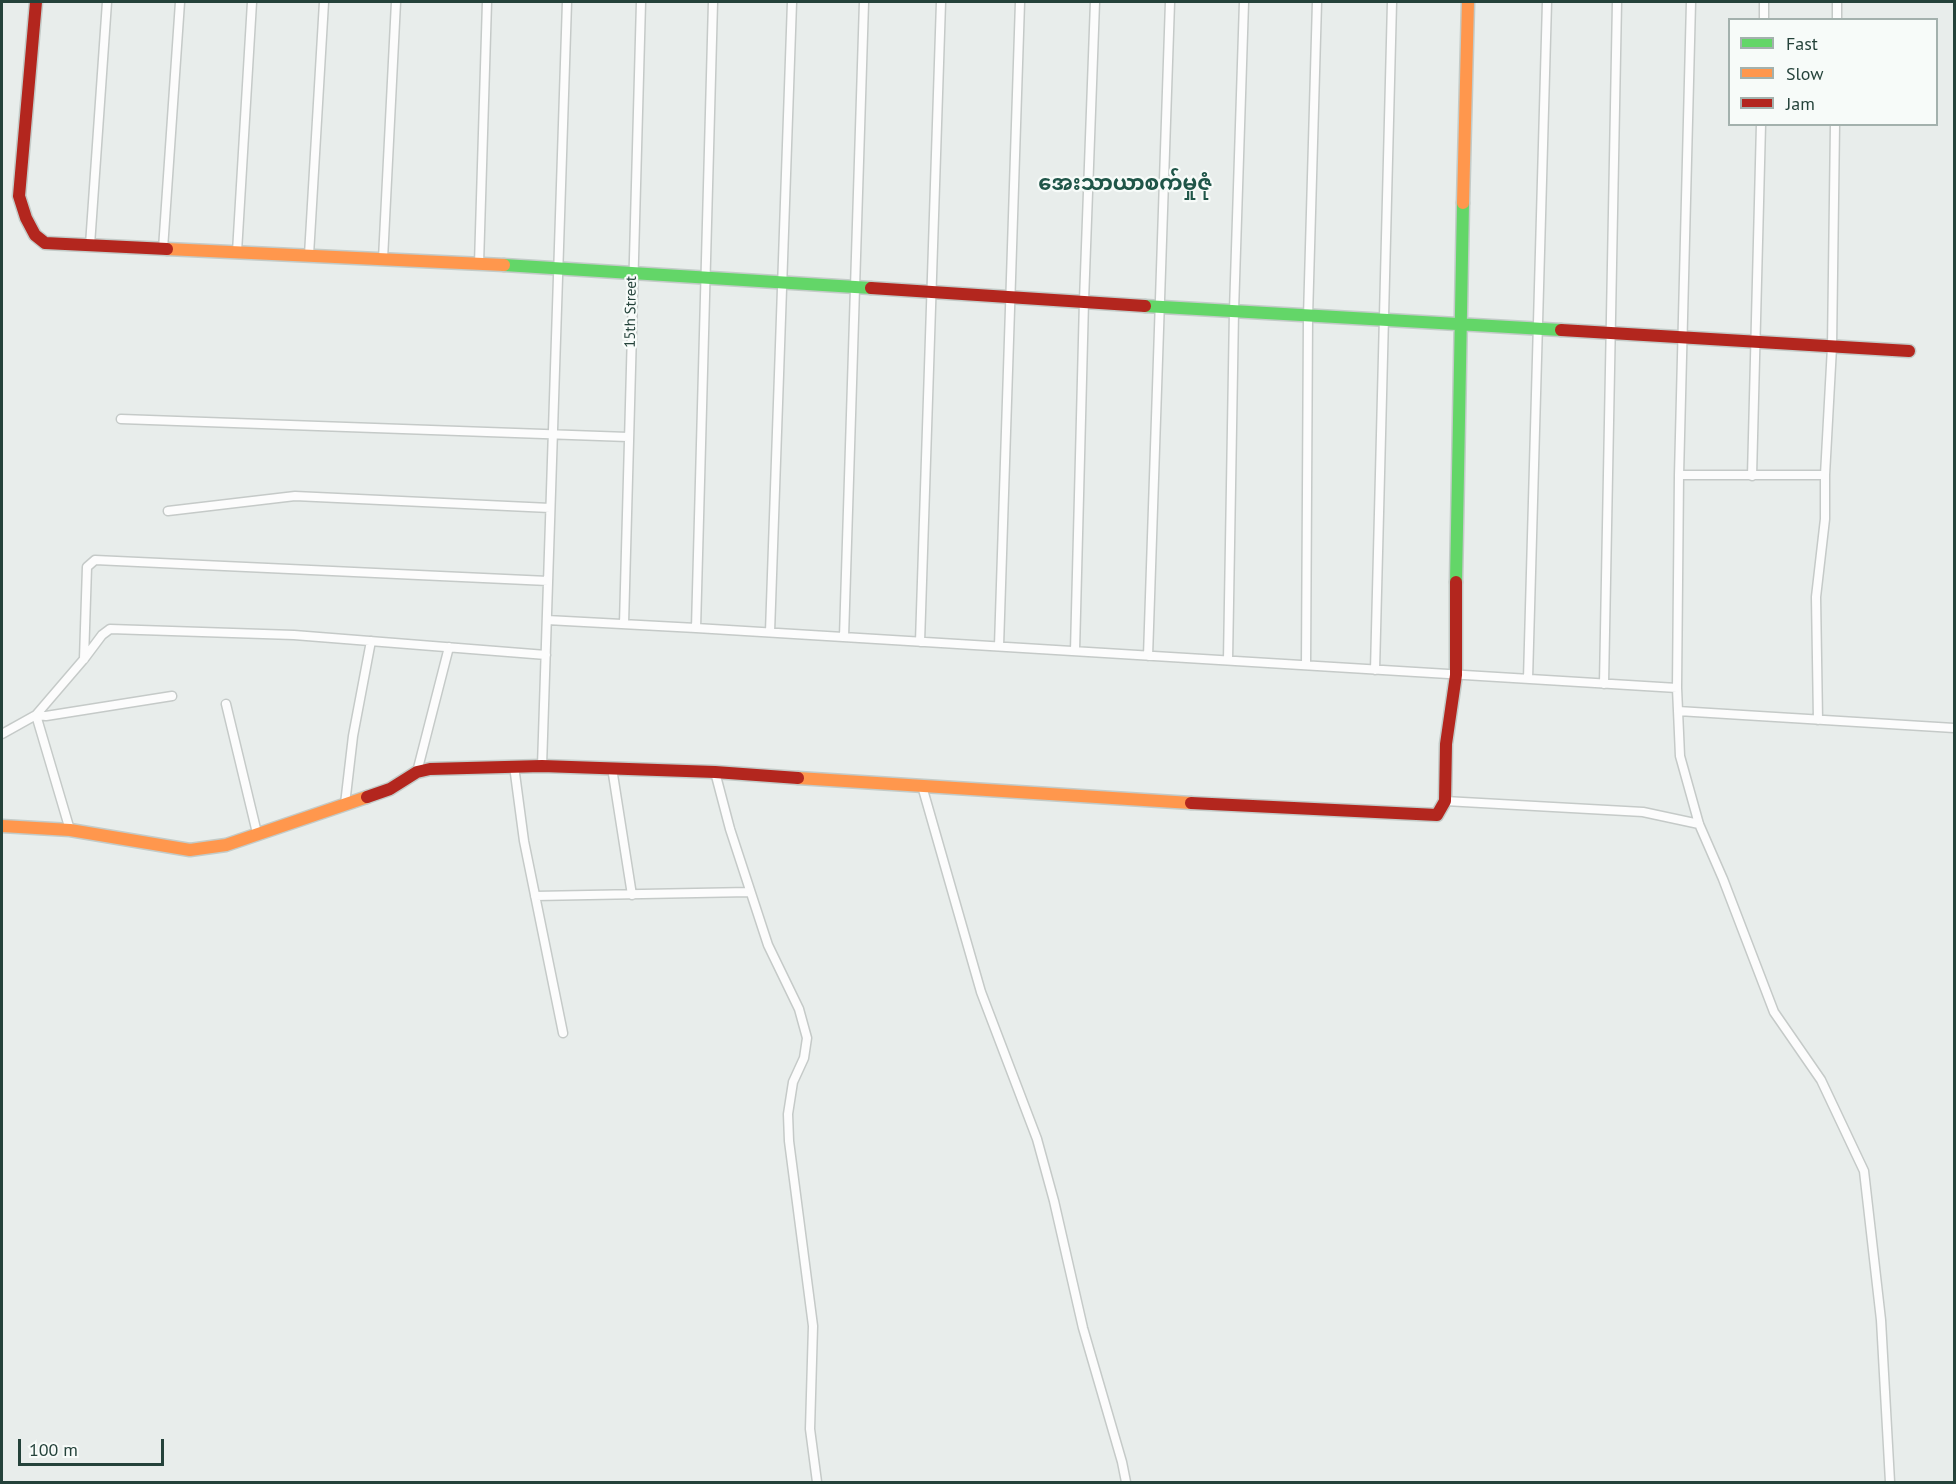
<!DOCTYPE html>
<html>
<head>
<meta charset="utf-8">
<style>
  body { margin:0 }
  #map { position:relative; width:1956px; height:1484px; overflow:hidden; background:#e8edeb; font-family:"PT Sans",sans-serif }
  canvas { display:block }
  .frame { position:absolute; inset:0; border:3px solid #24423a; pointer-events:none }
  .legend { position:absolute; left:1728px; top:18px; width:210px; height:108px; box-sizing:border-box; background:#f7fbf9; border:2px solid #a3b1ad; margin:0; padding:8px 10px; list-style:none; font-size:18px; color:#24423a }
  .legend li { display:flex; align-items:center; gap:12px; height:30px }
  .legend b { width:30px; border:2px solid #a3b1ad }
  .scale { position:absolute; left:18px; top:1439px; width:146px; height:27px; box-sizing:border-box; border:3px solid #24423a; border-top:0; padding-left:8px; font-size:18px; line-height:21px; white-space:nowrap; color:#24423a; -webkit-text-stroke:4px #f7fbf9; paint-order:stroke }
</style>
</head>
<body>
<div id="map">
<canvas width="1956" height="1484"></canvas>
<div class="frame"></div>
<ul class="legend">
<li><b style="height:8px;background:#63d668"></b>Fast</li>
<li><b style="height:8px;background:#ff974d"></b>Slow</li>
<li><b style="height:8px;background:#b3261e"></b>Jam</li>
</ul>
<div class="scale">100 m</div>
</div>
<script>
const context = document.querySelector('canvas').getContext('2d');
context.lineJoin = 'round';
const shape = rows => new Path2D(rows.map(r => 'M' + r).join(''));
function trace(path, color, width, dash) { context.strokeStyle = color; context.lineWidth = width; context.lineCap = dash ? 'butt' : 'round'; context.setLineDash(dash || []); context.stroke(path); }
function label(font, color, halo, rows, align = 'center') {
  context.font = font + ' "PT Sans","Noto Sans Myanmar",sans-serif'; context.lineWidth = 4.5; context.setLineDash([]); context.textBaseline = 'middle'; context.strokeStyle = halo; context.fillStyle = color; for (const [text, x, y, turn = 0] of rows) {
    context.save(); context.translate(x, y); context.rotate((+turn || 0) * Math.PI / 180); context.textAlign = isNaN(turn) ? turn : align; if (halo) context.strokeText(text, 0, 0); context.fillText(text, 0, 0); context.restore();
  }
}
const street = shape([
  [1691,2,1679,475,1677,688,1680,756,1699,824,1723,879,1774,1012,1821,1080,1864,1171,1881,1320,1890,1482],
  [1764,20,1764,2],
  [1837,20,1837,2],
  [90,245,107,2],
  [163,249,180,2],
  [237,252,252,2],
  [309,255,324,2],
  [383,259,396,2],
  [479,264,487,2],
  [121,419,628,437],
  [1679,475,1825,475],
  [1752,476,1761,124],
  [168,511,295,496,550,508],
  [547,620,696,628,1677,688],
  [624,624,641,2],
  [696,628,713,2],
  [770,632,792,2],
  [844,637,864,2],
  [920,642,941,2],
  [999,646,1020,2],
  [1075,651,1084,301,1095,2],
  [1148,656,1170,2],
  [84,659,87,567,95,560,548,581],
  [1228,660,1234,311,1244,2],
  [1306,665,1308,317,1317,2],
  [1375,670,1392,2],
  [1528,679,1547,2],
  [1604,684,1617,2],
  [226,704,257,833],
  [1678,711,1954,728],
  [36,715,46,716,172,696],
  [36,715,70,830],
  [1818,720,1816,597,1825,519,1825,475,1832,347,1835,124],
  [2,734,36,715,84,659,102,635,110,629,294,635,546,655],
  [514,766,524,841,563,1033],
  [542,766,567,2],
  [612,768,632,895],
  [417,772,449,647],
  [715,772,730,829,768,945,799,1009,807,1038,804,1058,793,1082,788,1114,789,1141,813,1326,810,1429,817,1482],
  [922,786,981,992,1037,1139,1054,1201,1083,1328,1122,1462,1126,1482],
  [1445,801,1643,812,1699,824],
  [345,804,353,736,371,641],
  [535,896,750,892]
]);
const fast = shape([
  [504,265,871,288],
  [1145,306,1561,330],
  [1456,582,1463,203]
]);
const slow = shape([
  [1463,203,1468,2],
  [167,249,504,265],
  [798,778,1191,803],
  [2,826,70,830,190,850,226,845,367,797]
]);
const jam = shape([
  [36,2,19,196,26,218,35,235,45,243,167,249],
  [871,288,1145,306],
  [1561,330,1909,351],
  [367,797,390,789,417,772,430,769,542,766,715,772,798,778],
  [1191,803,1437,815,1445,801,1446,744,1456,675,1456,582]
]);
const streetNames = [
  ["15th Street",631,312,-89]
];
const districtNames = [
  ["အေးသာယာစက်မှုဇုံ",1125,184]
];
trace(street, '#c5cac8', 11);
trace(fast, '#c3cbc8', 15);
trace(slow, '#c3cbc8', 15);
trace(jam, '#c3cbc8', 15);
trace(street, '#fcfcfc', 8);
trace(fast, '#63d668', 12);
trace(slow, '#ff974d', 12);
trace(jam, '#b3261e', 12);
label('15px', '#24423a', '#f7fbf9', streetNames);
label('bold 21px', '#1f5548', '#f7fbf9', districtNames);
</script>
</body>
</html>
